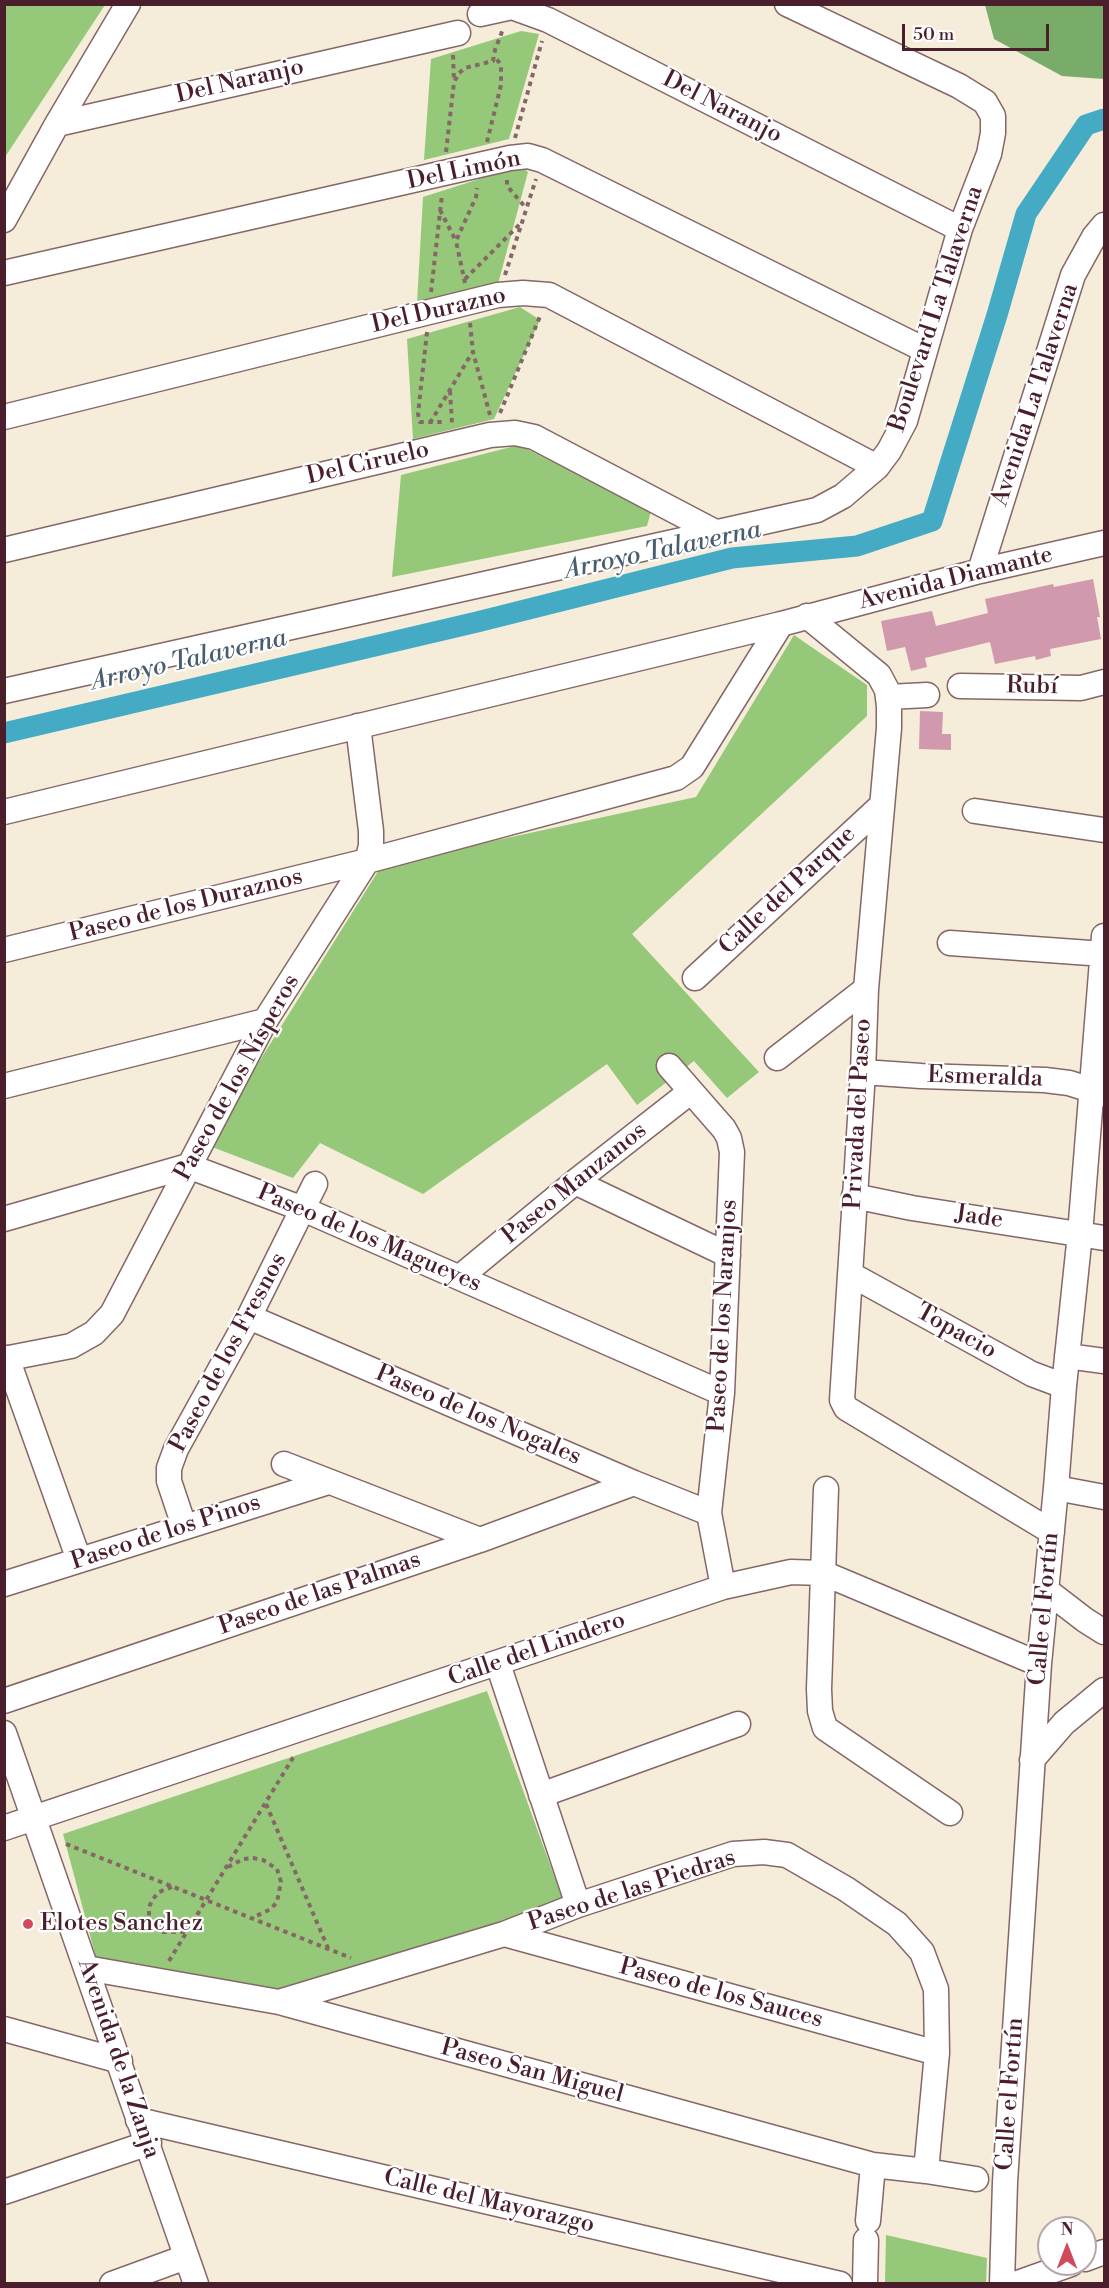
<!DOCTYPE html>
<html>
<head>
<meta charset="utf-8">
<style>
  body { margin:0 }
  #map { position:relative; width:1109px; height:2288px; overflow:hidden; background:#f5edda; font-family:"Libre Bodoni",serif }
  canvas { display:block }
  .frame { position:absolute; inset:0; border:6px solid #4a1f2b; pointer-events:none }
  .north { position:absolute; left:1037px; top:2216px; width:60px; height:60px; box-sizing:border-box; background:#fff; border:2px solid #b7a5aa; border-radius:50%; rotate:0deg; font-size:16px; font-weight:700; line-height:24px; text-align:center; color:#4a1f2b }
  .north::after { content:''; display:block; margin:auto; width:21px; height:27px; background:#d1495b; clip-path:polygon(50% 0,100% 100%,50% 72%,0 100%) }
  .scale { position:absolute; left:902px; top:24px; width:147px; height:27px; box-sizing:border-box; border:3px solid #4a1f2b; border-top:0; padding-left:8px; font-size:18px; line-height:21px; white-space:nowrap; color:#4a1f2b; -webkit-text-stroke:4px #fff; paint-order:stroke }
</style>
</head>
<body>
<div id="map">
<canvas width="1109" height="2288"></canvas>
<div class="frame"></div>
<div class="north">N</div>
<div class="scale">50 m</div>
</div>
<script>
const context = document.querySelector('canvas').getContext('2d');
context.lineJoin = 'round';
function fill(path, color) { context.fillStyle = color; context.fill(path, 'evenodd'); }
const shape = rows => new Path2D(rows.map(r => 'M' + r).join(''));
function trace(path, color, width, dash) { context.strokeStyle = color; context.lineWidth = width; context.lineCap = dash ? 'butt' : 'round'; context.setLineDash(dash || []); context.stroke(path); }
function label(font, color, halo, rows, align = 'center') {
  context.font = font + ' "Libre Bodoni",serif'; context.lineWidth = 4.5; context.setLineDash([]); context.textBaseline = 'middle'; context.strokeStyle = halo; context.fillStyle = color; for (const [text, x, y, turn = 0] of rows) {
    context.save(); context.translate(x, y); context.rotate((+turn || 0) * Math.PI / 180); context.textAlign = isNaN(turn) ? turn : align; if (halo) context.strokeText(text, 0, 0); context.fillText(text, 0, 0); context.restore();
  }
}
const green = shape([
  [5,4,105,5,5,157,4,5],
  [521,31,539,34,509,139,424,160,431,59],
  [520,166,528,172,498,284,417,303,423,197],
  [520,307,540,320,494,419,413,439,407,339],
  [519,445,651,511,647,526,392,577,401,475],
  [794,635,867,685,867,716,632,934,759,1072,727,1098,694,1061,637,1105,607,1064,423,1194,320,1143,293,1178,207,1145,382,865,696,797],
  [487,1691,565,1906,275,1999,98,1965,63,1834],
  [886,2235,987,2258,986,2283,885,2283]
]);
const forest = shape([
  [985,5,1104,5,1104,79,1062,76,994,39]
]);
const canal = shape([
  [4,733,477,622,732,558,857,546,932,521,997,315,1026,214,1086,125,1104,119]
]);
const building = shape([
  [1093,579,1100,617,1097,617,1101,639,1050,649,1051,656,1036,660,1035,656,995,664,990,642,925,658,927,667,911,671,905,647,887,651,881,621,932,611,936,626,988,613,985,599,1053,584,1054,587],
  [920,711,943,712,942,734,951,734,951,750,919,749]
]);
const path = shape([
  [453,55,454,81],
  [515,138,542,41],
  [487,142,501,85,501,65,495,57],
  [446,152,454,82,459,73,465,68,493,61,495,50,503,29],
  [507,180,507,186,526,208],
  [440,210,456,241],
  [505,275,536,179],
  [465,279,521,223],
  [465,283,456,241,476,197,477,188],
  [431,292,442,195],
  [470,323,473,352,490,415],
  [427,332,418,414,420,422,445,422],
  [450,391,452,423],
  [500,413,541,314],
  [430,423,472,353],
  [266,1804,328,1948],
  [66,1844,351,1958],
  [228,1867,243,1859,253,1858,263,1860,277,1869,281,1882,277,1902,271,1909,252,1918],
  [172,1887,159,1892,153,1899,149,1907,149,1917,156,1929,163,1932,187,1932],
  [169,1961,294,1756]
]);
const minor = shape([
  [480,14,512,7,548,20,960,229],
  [57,124,458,33],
  [4,220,57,124,128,4],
  [4,273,510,158,528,156,542,160,925,350],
  [4,417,498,295,523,293,549,295,877,467],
  [4,550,490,435,515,433,534,437,715,532],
  [980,571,1073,275,1094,237,1104,225],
  [807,616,879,675,887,690,889,706,889,728,866,989,863,1072,842,1400,846,1408,1052,1532],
  [960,686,1081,688,1104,682],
  [4,691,817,510,843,496,877,467,889,451,905,421,960,229,989,154,993,133,993,116,985,102,959,86,787,4],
  [888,697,927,695],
  [975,811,1104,830],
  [4,812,781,624,980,571,1104,543],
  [950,943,1104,954],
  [4,950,367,861,676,778,692,767,781,624],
  [695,978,882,805],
  [777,1058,866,989],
  [669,1066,724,1129,729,1138,732,1152,722,1393,709,1513,723,1587],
  [863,1072,921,1076,1045,1080,1069,1083,1104,1094],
  [4,1086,265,1021],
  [575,1182,728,1255],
  [854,1196,912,1208,1104,1238],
  [4,1219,188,1166,303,1209,722,1393],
  [850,1274,1032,1374,1064,1386],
  [460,1277,575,1182,690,1092],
  [249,1317,634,1483,709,1513],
  [1067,1356,1104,1361],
  [7,1358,79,1560],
  [4,1359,71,1346,94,1333,112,1314,265,1021,367,861,371,846,371,831,358,726],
  [284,1464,480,1540],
  [1056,1488,1104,1497],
  [826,1489,819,1689,820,1711,825,1728,950,1813],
  [184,1526,169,1481,169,1468,176,1449,249,1317,315,1184],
  [4,1584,328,1482],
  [1046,1590,1085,1620,1104,1632],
  [498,1664,578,1905],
  [4,1701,480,1540,634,1483],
  [4,1733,196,2284],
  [1032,1760,1064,1723,1104,1690],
  [541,1795,738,1724],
  [4,1828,723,1587,791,1572,823,1573,1039,1664],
  [504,1934,937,2053],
  [86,1968,279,2002,873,2165,926,2171,976,2179],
  [279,2002,504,1934,578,1905,733,1854,764,1852,787,1855,846,1889,897,1924,922,1952,936,1989,937,2053,926,2171],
  [4,2029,120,2061],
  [138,2120,840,2284],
  [4,2192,149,2143],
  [868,2221,873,2165],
  [1085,2259,1104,2252],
  [112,2284,186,2257],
  [865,2284,866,2240],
  [1002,2284,1005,2182,1039,1664,1056,1488,1064,1386,1080,1234,1104,936],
  [1015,2284,1071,2264]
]);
const markers = [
  [28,1924,6,"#d1495b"]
];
const streetNames = [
  ["Del Naranjo",240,82,-13],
  ["Del Naranjo",722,108,27],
  ["Del Limón",464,171,-12],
  ["Boulevard La Talaverna",937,309,-72],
  ["Del Durazno",439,311,-13],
  ["Avenida La Talaverna",1036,395,-72],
  ["Del Ciruelo",368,464,-13],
  ["Avenida Diamante",956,579,-14],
  ["Rubí",1032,687,1],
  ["Calle del Parque",788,891,-43],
  ["Paseo de los Duraznos",186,906,-14],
  ["Paseo de los Nísperos",238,1078,-61],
  ["Esmeralda",985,1078,2],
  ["Privada del Paseo",859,1114,-87],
  ["Paseo Manzanos",575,1184,-39],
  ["Jade",979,1218,8],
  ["Paseo de los Magueyes",369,1239,23],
  ["Paseo de los Naranjos",724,1316,-87],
  ["Topacio",956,1332,29],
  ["Paseo de los Fresnos",229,1353,-62],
  ["Paseo de los Nogales",478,1416,23],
  ["Paseo de los Pinos",166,1533,-18],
  ["Paseo de las Palmas",320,1594,-19],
  ["Calle el Fortín",1045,1609,-85],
  ["Calle del Lindero",537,1650,-19],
  ["Paseo de las Piedras",632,1891,-18],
  ["Paseo de los Sauces",721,1994,15],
  ["Avenida de la Zanja",118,2059,71],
  ["Paseo San Miguel",532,2072,15],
  ["Calle el Fortín",1011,2094,-86],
  ["Calle del Mayorazgo",489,2202,13]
];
const poiNames = [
  ["Elotes Sanchez",40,1924]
];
const waterNames = [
  ["Arroyo Talaverna",663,551,-12],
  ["Arroyo Talaverna",189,661,-13]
];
fill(green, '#95c878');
fill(forest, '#78ac68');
trace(canal, '#45abc5', 21);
fill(building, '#d099ae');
trace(minor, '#866768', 27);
trace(path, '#866768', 4, [4.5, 4.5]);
trace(minor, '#fff', 24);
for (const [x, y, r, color] of markers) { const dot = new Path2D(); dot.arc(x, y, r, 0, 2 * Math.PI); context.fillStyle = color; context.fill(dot); trace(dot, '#fff', 2); }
label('24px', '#4a1f2b', '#fff', streetNames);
label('24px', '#4a1f2b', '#fff', poiNames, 'left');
label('italic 26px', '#485e70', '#fff', waterNames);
</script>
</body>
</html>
